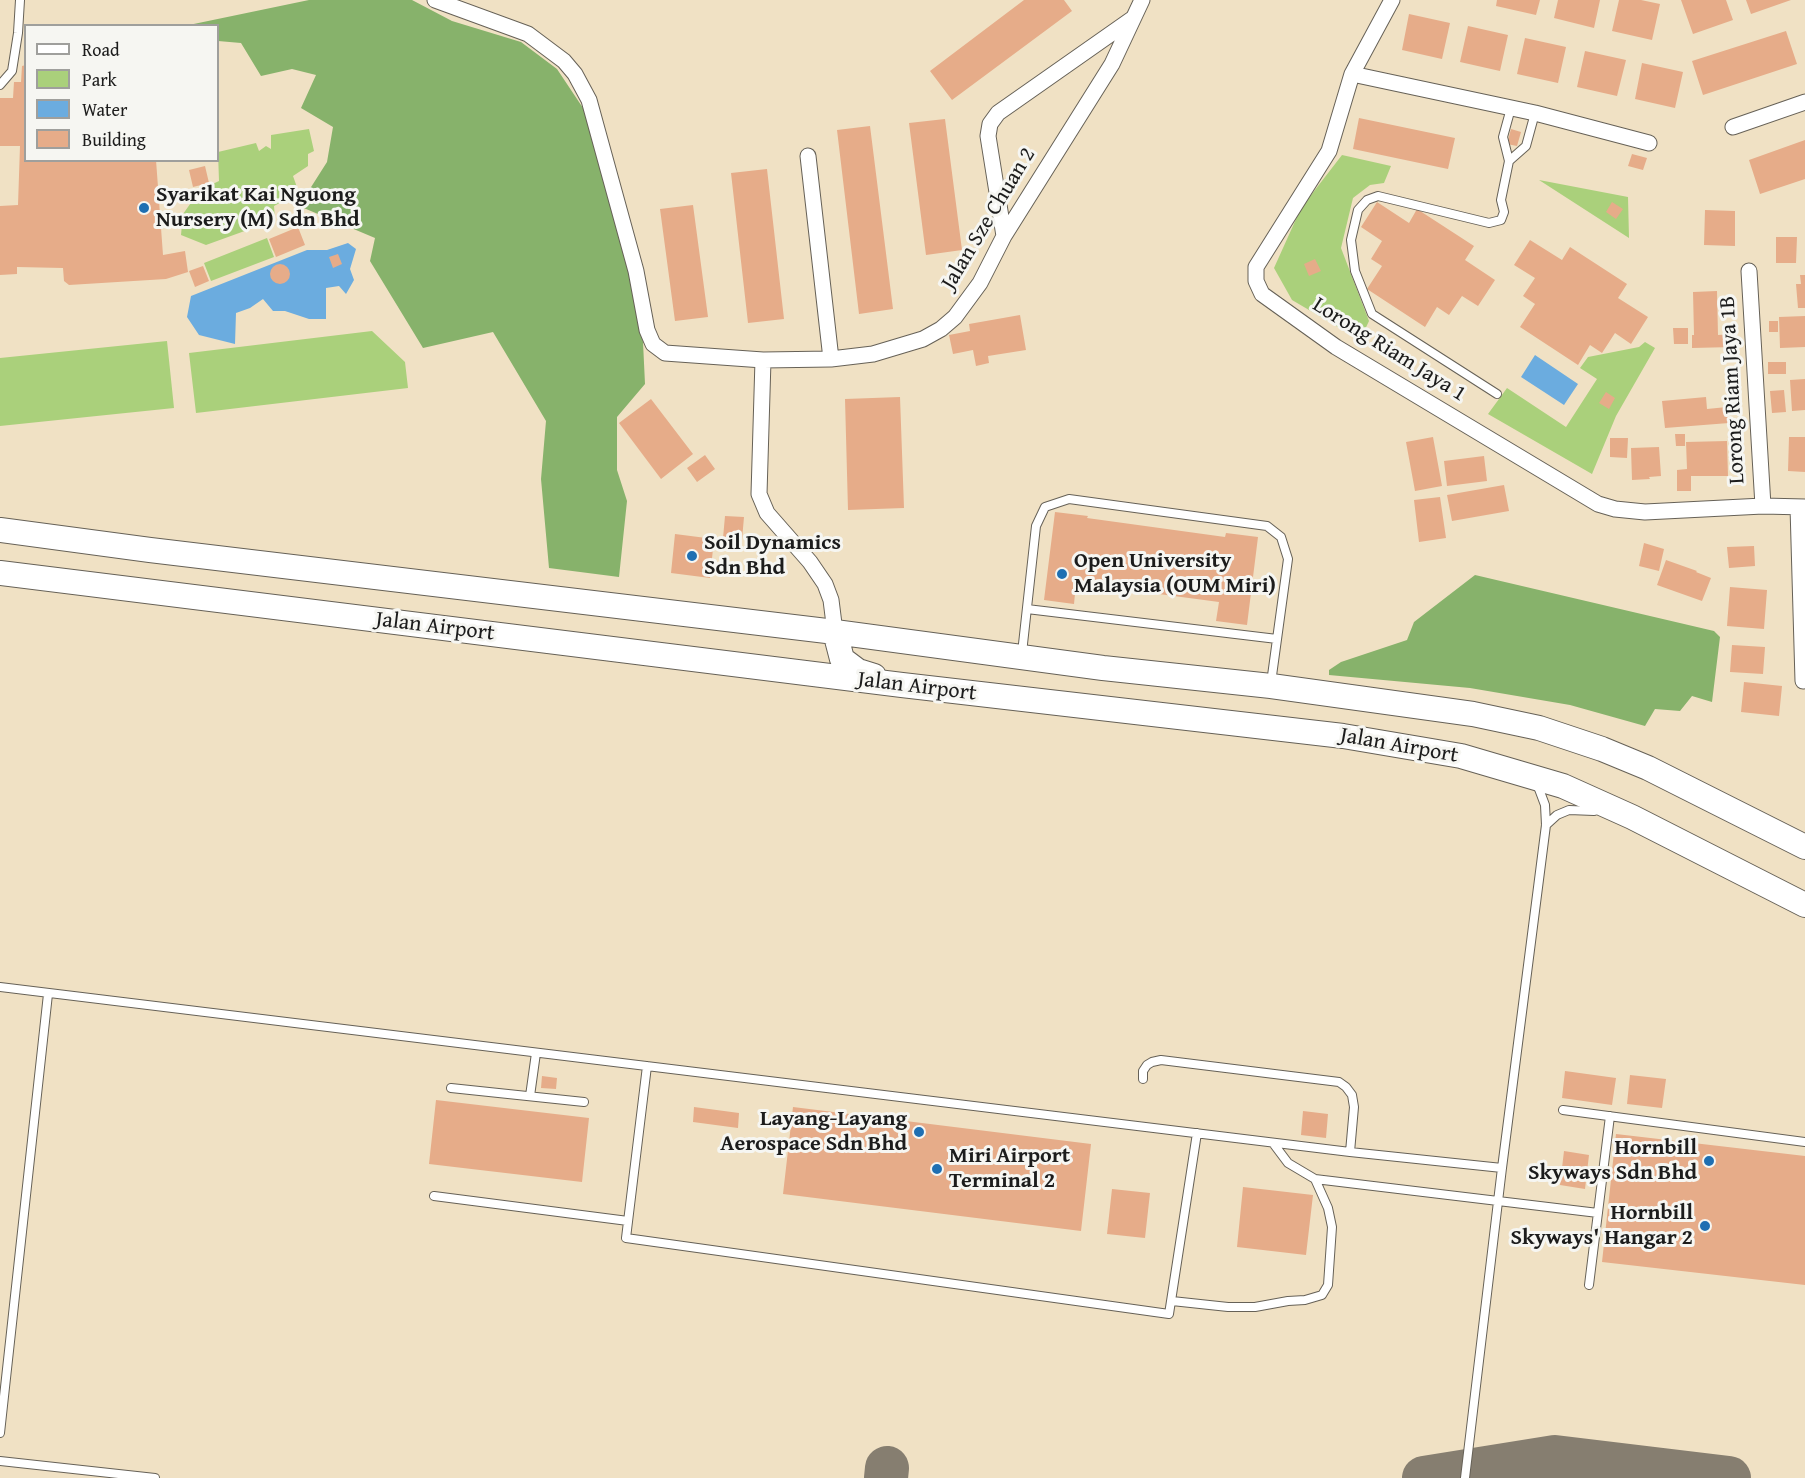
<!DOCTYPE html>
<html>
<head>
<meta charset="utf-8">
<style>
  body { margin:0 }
  #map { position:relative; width:1805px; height:1478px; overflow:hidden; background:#f0e1c4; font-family:"Gentium Book Plus",serif }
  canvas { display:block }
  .legend { position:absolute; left:24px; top:24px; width:195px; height:138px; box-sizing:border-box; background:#f6f6f2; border:2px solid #9f9f9c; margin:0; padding:8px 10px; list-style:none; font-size:18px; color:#1c1c1c }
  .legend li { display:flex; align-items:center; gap:12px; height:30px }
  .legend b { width:30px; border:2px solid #9f9f9c }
</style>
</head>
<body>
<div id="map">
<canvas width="1805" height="1478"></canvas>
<ul class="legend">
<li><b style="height:8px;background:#fff"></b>Road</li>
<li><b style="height:16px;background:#aad07b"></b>Park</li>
<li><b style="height:16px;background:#6bacdf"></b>Water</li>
<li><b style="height:16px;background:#e6ac89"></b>Building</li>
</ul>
</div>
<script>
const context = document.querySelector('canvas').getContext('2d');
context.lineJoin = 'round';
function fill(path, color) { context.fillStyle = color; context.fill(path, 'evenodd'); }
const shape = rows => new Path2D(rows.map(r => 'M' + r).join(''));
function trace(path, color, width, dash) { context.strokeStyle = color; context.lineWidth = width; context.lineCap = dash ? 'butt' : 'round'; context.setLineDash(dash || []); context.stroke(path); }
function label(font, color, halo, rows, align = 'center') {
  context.font = font + ' "Gentium Book Plus",serif'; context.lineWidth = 6; context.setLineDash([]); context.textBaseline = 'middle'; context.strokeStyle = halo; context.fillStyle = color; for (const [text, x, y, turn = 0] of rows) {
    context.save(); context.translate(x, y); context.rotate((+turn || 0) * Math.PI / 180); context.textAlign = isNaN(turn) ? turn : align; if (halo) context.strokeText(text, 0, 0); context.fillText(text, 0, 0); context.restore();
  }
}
const green = shape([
  [309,129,314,151,308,154,308,166,293,176,299,193,274,206,275,220,206,245,181,235,183,214,200,190,219,181,218,152,256,143,259,151,266,146,271,149,271,135],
  [1342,155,1391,166,1384,183,1370,185,1353,198,1341,248,1369,321,1360,340,1292,300,1274,268,1301,208],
  [1539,180,1628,197,1629,238],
  [267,238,274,257,211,281,204,263],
  [372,331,405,362,408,388,196,413,189,353],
  [167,341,174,408,0,426,0,358],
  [1645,342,1655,348,1616,416,1592,474,1488,414,1507,388,1566,427,1597,379,1580,368,1588,357,1639,347]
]);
const forest = shape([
  [309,0,412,0,452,21,521,42,557,69,585,111,631,273,643,342,645,384,617,417,617,470,627,501,619,577,549,568,541,479,546,421,493,332,423,348,370,261,375,238,299,206,327,162,333,127,301,108,316,75,292,69,261,76,241,43,218,41,218,26,184,26],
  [1475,575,1714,631,1720,637,1712,702,1692,696,1680,711,1655,709,1645,726,1570,705,1470,688,1329,675,1329,670,1341,662,1407,640,1414,622]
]);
const water = shape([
  [348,243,356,249,350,269,354,280,346,294,339,286,326,288,326,319,309,319,285,311,273,311,263,299,250,308,236,313,235,344,199,335,187,317,191,296,307,250,327,250],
  [1535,355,1578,384,1564,405,1521,377]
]);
const taxiway = shape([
  [886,1478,887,1468],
  [1424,1478,1555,1457,1729,1478]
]);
const building = shape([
  [1024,0,1064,0,1072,11,952,100,930,71],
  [1497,0,1540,0,1536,15,1496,6],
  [1558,0,1600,0,1594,28,1554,18],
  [1619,0,1641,0,1660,4,1652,40,1612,31],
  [1681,0,1726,0,1733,20,1693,34],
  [1746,0,1791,0,1751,14],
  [1409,14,1450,23,1442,59,1402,50],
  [1468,26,1508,35,1500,71,1460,62],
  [1786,31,1797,64,1703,95,1692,61],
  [1525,38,1566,47,1558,83,1517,74],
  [1585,51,1626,60,1617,96,1577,87],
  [1642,63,1683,72,1675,108,1635,99],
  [26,65,26,160,156,160,163,255,185,251,188,272,166,279,69,285,64,281,63,268,17,267,17,274,0,275,0,206,18,205,20,146,0,146,0,98,13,98,14,82,21,82,22,66],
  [1359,118,1455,138,1448,169,1353,149],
  [945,119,962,250,926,255,909,123],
  [870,126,893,309,859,314,837,130],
  [1511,129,1521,132,1517,146,1507,144],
  [1805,140,1805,179,1760,194,1749,160],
  [1632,154,1647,158,1643,170,1628,166],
  [205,166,209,183,193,187,189,170],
  [767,169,784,319,748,323,731,173],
  [1377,202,1409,223,1417,209,1474,246,1465,260,1495,280,1478,306,1462,296,1449,315,1437,307,1425,327,1367,289,1382,266,1371,259,1382,241,1361,227],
  [1612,202,1623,209,1616,219,1606,212],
  [693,205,708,317,675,321,660,209],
  [1705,210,1735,211,1735,246,1704,245],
  [298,227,305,245,276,257,269,239],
  [1776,237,1797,237,1796,263,1776,263],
  [1530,240,1562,260,1570,247,1627,284,1618,298,1648,317,1631,344,1615,333,1602,353,1590,345,1578,365,1520,327,1535,304,1523,296,1535,278,1514,265],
  [338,254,342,264,333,268,329,257],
  [1315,259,1321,271,1309,276,1304,264],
  '270 274a10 10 0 1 1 20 0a10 10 0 1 1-20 0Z',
  [203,266,209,281,195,287,189,271],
  [1800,275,1805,275,1805,308,1798,308,1796,284,1801,284],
  [1717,291,1718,335,1733,334,1733,347,1692,348,1692,335,1694,335,1693,292],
  [1020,315,1026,350,988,356,989,363,976,366,973,350,953,354,949,335,970,331,969,324],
  [1805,316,1805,347,1780,348,1779,317],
  [1769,321,1778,321,1778,332,1769,332],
  [1673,328,1688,328,1688,344,1674,344],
  [1768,362,1786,362,1786,374,1768,374],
  [1805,379,1805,410,1792,411,1790,380],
  [1784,390,1786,412,1772,413,1770,391],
  [1606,392,1615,398,1609,409,1599,403],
  [900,397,904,508,848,510,845,399],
  [1706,397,1707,409,1727,407,1729,423,1665,428,1662,401],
  [651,399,693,454,661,479,619,423],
  [1675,434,1685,434,1685,446,1676,446],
  [1433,437,1442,486,1415,491,1406,442],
  [1789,437,1805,437,1805,472,1788,471],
  [1610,438,1628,438,1627,458,1610,457],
  [1727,441,1728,476,1691,476,1691,491,1677,491,1677,470,1687,469,1686,442],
  [1659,447,1661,476,1649,477,1650,479,1632,480,1631,448],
  [705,455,715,469,697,482,687,468],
  [1484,456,1487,481,1447,486,1444,461],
  [1504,485,1509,511,1452,521,1447,495],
  [1440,497,1446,538,1419,542,1414,500],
  [1055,512,1088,516,1087,518,1225,537,1226,533,1258,537,1247,625,1216,621,1219,602,1076,583,1074,604,1044,600],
  [725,516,744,517,741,551,722,549],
  [675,534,714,539,710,578,671,573],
  [1644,543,1664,549,1659,571,1639,566],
  [1754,546,1755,566,1729,568,1727,547],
  [1666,560,1697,571,1696,572,1711,578,1702,601,1657,585],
  [1730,587,1767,590,1764,629,1727,626],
  [1732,645,1765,647,1763,674,1730,672],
  [1744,682,1782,686,1779,716,1741,712],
  [1565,1071,1616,1078,1612,1105,1562,1098],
  [1630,1075,1666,1079,1662,1108,1627,1104],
  [542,1076,557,1078,556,1089,541,1088],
  [436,1100,589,1118,582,1182,429,1164],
  [694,1107,739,1113,738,1128,693,1122],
  [793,1107,1091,1144,1081,1231,783,1194],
  [1303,1111,1328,1114,1326,1138,1301,1135],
  [1616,1134,1805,1156,1805,1285,1602,1262],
  [1564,1151,1589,1155,1585,1189,1560,1185],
  [1243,1187,1313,1195,1306,1255,1237,1247],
  [1112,1189,1150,1193,1145,1238,1107,1234]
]);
const lane = shape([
  [0,85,12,71,18,33,20,0],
  [1509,161,1526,146,1535,113],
  [1497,394,1372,314,1355,271,1351,240,1358,210,1367,200,1378,196,1489,223,1501,220,1504,212,1501,200,1509,161,1503,137,1511,108],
  [1027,609,1277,639],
  [1022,653,1036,526,1045,507,1069,499,1267,526,1281,537,1288,559,1271,683],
  [1546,825,1557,815,1569,810,1594,811],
  [0,987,1350,1152],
  [647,1066,626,1238,1169,1314,1197,1133],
  [1143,1079,1143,1071,1147,1065,1152,1062,1161,1060,1339,1082,1346,1087,1352,1095,1354,1107,1350,1152,1502,1168,1546,825,1545,805,1539,789,1535,783],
  [451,1088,584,1102],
  [530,1096,536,1053],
  [1563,1110,1805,1142],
  [1273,1143,1288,1163,1315,1179,1598,1213],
  [434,1196,628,1221],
  [1589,1285,1610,1116],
  [1172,1301,1228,1307,1255,1307,1288,1301,1305,1300,1322,1295,1328,1285,1332,1227,1328,1208,1315,1179],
  [0,1433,48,994],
  [0,1461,155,1478],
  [1465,1478,1502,1168]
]);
const street = shape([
  [435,0,528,34,564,61,575,74,589,100,636,271,647,330,653,344,665,353,763,360,759,494,767,513,810,562,825,584,831,600,835,632],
  [1392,0,1352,74,1329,151,1256,267,1256,281,1262,294,1336,347,1598,504,1615,509,1645,512,1763,506,1805,507],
  [1352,74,1535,113,1649,143],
  [1733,127,1805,102],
  [808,156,831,359],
  [1004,236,988,136,990,124,998,113,1132,19],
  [1749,271,1763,506],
  [763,360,831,359,873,354,923,339,941,329,955,317,980,283,1004,236,1112,64,1142,0],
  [1798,507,1803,681]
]);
const primary = shape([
  [0,530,150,550,835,632,1103,668,1271,686,1473,714,1539,728,1602,749,1648,768,1805,847],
  [0,573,902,685,1343,736,1461,756,1563,786,1632,817,1805,905],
  [835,632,842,659,858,671,874,676]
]);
const markers = [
  [144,208,6,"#1f6fb2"],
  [692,556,6,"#1f6fb2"],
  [1062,574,6,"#1f6fb2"],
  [919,1132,6,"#1f6fb2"],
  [1709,1161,6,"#1f6fb2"],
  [937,1169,6,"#1f6fb2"],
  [1705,1226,6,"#1f6fb2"]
];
const poiNames = [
  ["Syarikat Kai Nguong",156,195],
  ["Nursery (M) Sdn Bhd",156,220],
  ["Soil Dynamics",704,543],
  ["Sdn Bhd",704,568],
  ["Open University",1074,561],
  ["Malaysia (OUM Miri)",1074,586],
  ["Layang-Layang",907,1119,"right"],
  ["Aerospace Sdn Bhd",907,1144,"right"],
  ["Hornbill",1697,1148,"right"],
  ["Skyways Sdn Bhd",1697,1173,"right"],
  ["Miri Airport",949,1156],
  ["Terminal 2",949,1181],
  ["Hornbill",1693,1213,"right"],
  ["Skyways' Hangar 2",1693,1238,"right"]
];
const streetNames = [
  ["Jalan Sze Chuan 2",989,219,-59],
  ["Lorong Riam Jaya 1",1389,350,32],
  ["Lorong Riam Jaya 1B",1733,390,-93],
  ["Jalan Airport",435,627,7],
  ["Jalan Airport",917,687,7],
  ["Jalan Airport",1399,746,10]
];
fill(green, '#aad07b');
fill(forest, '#87b26b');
fill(water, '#6bacdf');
trace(taxiway, '#867e70', 44);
fill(building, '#e6ac89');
trace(lane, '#666157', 10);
trace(street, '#666157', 17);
trace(primary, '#666157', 26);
trace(lane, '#fff', 8);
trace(street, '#fff', 15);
trace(primary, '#fff', 24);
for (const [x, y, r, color] of markers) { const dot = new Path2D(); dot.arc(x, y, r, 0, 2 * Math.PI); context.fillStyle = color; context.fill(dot); trace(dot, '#f6f6f2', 2); }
label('bold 22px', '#1c1c1c', '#f6f6f2', poiNames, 'left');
label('22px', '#1c1c1c', '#f6f6f2', streetNames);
</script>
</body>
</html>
